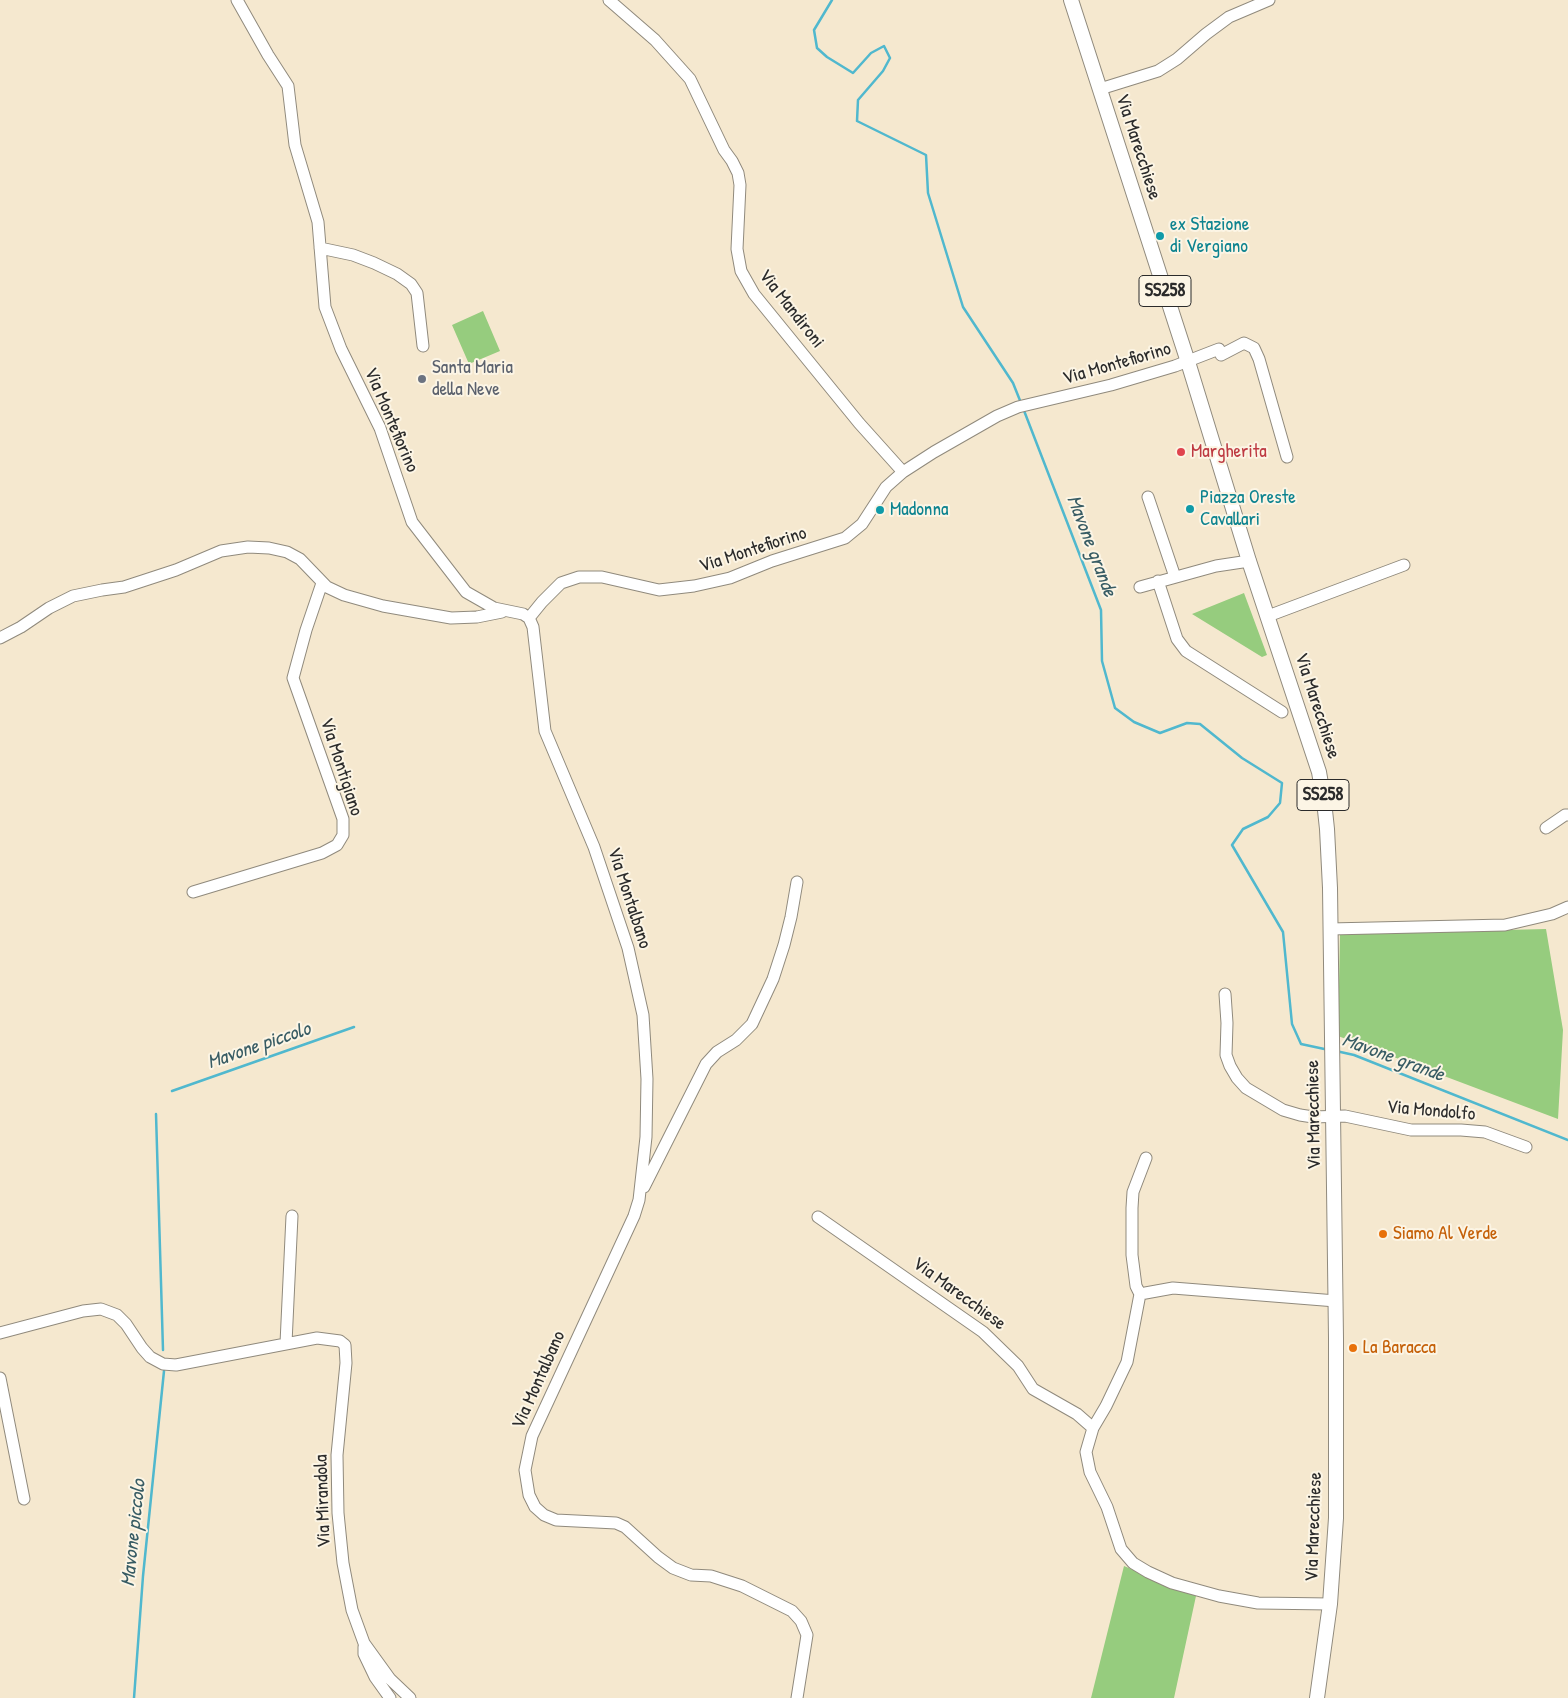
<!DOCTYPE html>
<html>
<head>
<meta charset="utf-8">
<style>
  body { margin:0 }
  canvas { display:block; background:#f5e8cf }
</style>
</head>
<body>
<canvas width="1568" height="1698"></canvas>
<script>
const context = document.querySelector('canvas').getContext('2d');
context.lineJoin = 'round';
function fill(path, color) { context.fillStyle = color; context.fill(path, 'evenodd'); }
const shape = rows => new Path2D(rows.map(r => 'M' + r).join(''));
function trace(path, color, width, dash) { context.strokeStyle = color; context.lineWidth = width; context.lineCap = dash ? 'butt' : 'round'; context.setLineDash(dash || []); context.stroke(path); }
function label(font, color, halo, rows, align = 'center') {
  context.font = font + ' "Patrick Hand",sans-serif'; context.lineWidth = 4; context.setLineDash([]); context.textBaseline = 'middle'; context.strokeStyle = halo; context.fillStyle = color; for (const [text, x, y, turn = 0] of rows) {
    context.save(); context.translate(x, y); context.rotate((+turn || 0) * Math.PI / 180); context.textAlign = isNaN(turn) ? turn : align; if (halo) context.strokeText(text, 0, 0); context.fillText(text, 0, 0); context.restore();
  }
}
const green = shape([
  [483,311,500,351,469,364,452,325],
  [1244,593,1267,655,1262,657,1192,614],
  [1546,929,1563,1030,1558,1119,1338,1036,1340,934],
  [1124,1566,1196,1596,1174,1698,1091,1698]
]);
const stream = shape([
  [832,0,814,30,817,48,827,57,853,73,871,53,884,46,890,58,883,71,858,100,857,121,926,155,928,193,963,307,1013,383,1021,403],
  [1023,408,1101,610,1102,661,1115,708,1134,722,1160,733,1187,723,1200,724,1242,758,1282,783,1280,803,1268,817,1243,829,1232,845,1283,932,1292,1024,1301,1044,1329,1050],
  [1336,1051,1354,1055,1568,1140],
  [172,1091,354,1027],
  [156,1114,163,1350],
  [134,1698,143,1576,164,1371]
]);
const minor = shape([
  [237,0,268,55,288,86,295,145,318,222,325,307,341,349,380,428,412,522,466,592,494,608,523,614,529,618],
  [609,0,655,40,690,79,724,150,732,161,738,173,740,185,737,249,741,271,754,294,859,423,903,472],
  [1100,89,1158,71,1177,59,1206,34,1229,17,1269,0],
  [320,248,353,255,374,263,397,274,411,284,417,293,423,346],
  [1148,497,1175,577],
  [1158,581,1177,639,1186,651,1282,712],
  [1140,587,1216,566,1249,561],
  [1268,616,1404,565],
  [529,618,533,627,545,731,594,847,628,948,643,1015,647,1079,646,1137,639,1200,634,1216,532,1436,525,1470,529,1495,535,1507,544,1515,556,1520,616,1523,625,1527,658,1557,673,1568,691,1575,711,1576,742,1586,792,1611,801,1621,807,1635,797,1698],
  [529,618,542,602,561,583,579,577,602,577,659,590,694,586,730,578,772,561,845,538,862,524,886,487,903,472,934,452,997,416,1018,407,1111,385,1175,366,1219,349,1221,355,1244,343,1254,348,1259,359,1287,457],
  [0,638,21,627,49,608,73,596,102,590,124,587,176,570,221,551,248,547,269,548,287,552,300,559,327,587,344,595,383,606,451,618,477,617,502,612],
  [1546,828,1565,815,1568,815],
  [193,892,322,853,337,845,343,835,343,819,293,678,306,630,322,583],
  [1330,929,1505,925,1552,914,1568,907],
  [1225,994,1227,1023,1226,1055,1230,1066,1237,1078,1246,1088,1283,1110,1300,1115,1313,1117,1345,1116,1411,1130,1461,1130,1485,1132,1526,1147],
  [644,1187,706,1064,717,1052,736,1040,752,1024,773,979,784,945,791,917,797,882],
  [818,1217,983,1332,1018,1366,1033,1389,1077,1414,1093,1428],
  [1140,1294,1136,1286,1132,1255,1132,1208,1133,1192,1146,1158],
  [0,1333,83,1311,101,1309,117,1315,126,1324,142,1348,150,1357,163,1364,176,1365,317,1338,340,1341,345,1345,346,1363,337,1455,338,1513,343,1563,352,1610,364,1643,390,1679,410,1698],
  [286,1343,292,1216],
  [0,1378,24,1499],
  [1330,1604,1258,1603,1219,1596,1172,1583,1148,1572,1133,1563,1121,1549,1107,1507,1090,1472,1086,1452,1093,1428,1106,1406,1127,1362,1140,1294,1173,1288,1336,1301],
  [364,1647,364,1654,375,1677,390,1698]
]);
const major = shape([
  [1071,0,1188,362,1249,561,1319,772,1324,801,1327,829,1330,888,1336,1338,1336,1518,1330,1604,1317,1698]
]);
const markers = [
  [1160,236,5,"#0f9aa8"],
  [422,379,5,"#6b7280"],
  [1181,452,5,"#e0444e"],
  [1190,509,5,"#0f9aa8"],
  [880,510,5,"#0f9aa8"],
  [1383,1234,5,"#e8710a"],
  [1353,1348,5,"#e8710a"]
];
const shields = [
  [1165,291,52],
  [1323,795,52]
];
const shieldNames = [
  ["SS258",1165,291],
  ["SS258",1323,795]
];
const streetNames = [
  ["Via Marecchiese",1138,147,72],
  ["Via Mandironi",791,309,52],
  ["Via Montefiorino",1117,364,-16],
  ["Via Montefiorino",391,420,67],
  ["Via Montefiorino",753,550,-18],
  ["Via Marecchiese",1317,706,72],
  ["Via Montigiano",341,767,72],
  ["Via Montalbano",629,898,72],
  ["Via Mondolfo",1431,1111,5],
  ["Via Marecchiese",1314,1115,-91],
  ["Via Marecchiese",959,1294,36],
  ["Via Montalbano",539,1380,-66],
  ["Via Mirandola",323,1501,-92],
  ["Via Marecchiese",1314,1527,-88]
];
const cultureNames = [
  ["ex Stazione",1170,225],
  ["di Vergiano",1170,247],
  ["Piazza Oreste",1200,498],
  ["Cavallari",1200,520],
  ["Madonna",890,510]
];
const worshipNames = [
  ["Santa Maria",432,368],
  ["della Neve",432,390]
];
const healthNames = [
  ["Margherita",1191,452]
];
const foodNames = [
  ["Siamo Al Verde",1393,1234],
  ["La Baracca",1363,1348]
];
const waterNames = [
  ["Mavone grande",1091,546,69],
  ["Mavone piccolo",259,1046,-19],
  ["Mavone grande",1393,1058,20],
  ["Mavone piccolo",134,1533,-84]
];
fill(green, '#96cc7e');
trace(stream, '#50b8ce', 2.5);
trace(minor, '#908a7d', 13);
trace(major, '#908a7d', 16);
trace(minor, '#fff', 11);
trace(major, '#fff', 14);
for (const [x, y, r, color] of markers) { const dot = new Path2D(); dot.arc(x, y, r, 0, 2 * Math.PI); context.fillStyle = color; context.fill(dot); trace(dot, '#fcf5e5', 2); }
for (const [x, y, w] of shields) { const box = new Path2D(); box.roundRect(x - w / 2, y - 15.5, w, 31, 4); context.fillStyle = '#fcf5e5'; context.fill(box); trace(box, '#2b2b2b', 1); }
label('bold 18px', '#2b2b2b', null, shieldNames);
label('19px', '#2b2b2b', '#fcf5e5', streetNames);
label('19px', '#0d838f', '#fcf5e5', cultureNames, 'left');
label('19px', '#5b616d', '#fcf5e5', worshipNames, 'left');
label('19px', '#be3a42', '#fcf5e5', healthNames, 'left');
label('19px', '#c56008', '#fcf5e5', foodNames, 'left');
label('italic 20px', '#385c64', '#fcf5e5', waterNames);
</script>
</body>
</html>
